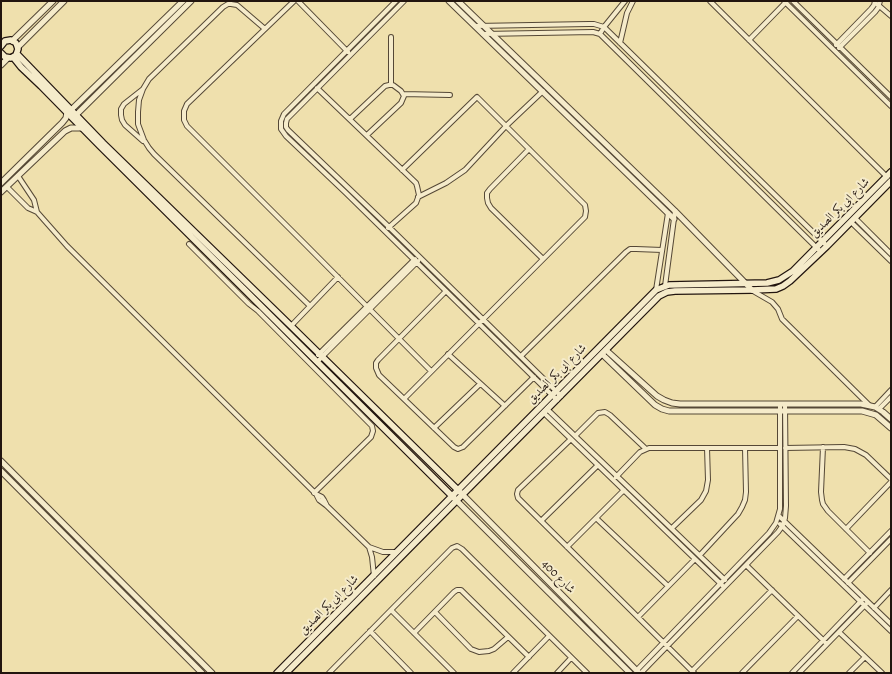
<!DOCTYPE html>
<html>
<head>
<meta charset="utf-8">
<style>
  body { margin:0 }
  #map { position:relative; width:892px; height:674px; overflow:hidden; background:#efe0ad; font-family:Alegreya,serif }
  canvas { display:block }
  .frame { position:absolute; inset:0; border:2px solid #22150f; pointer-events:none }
</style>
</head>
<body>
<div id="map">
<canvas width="892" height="674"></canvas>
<div class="frame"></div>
</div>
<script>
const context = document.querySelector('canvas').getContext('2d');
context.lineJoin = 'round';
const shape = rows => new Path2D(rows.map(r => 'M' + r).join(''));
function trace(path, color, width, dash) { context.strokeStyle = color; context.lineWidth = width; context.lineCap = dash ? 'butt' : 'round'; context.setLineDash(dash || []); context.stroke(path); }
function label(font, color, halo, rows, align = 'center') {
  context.font = font + ' Alegreya,Amiri,serif'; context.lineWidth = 4; context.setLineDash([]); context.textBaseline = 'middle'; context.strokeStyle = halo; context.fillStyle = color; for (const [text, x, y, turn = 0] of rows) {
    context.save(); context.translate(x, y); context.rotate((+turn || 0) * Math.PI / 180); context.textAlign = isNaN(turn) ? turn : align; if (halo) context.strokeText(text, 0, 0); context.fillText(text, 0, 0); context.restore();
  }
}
const minor = shape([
  [294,1,187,104,184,111,184,120,187,126,305,244,431,371],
  [298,1,348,52],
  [396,1,284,114,281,121,281,129,286,136,346,193,557,400],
  [404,1,287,119,286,123,286,127,288,130,389,227,561,396],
  [710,1,887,177],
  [784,1,891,106],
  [793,1,891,97],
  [877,4,891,16],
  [475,26,589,24,594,24,604,27,827,246],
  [265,29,237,5,231,4,228,4,223,7,149,79,143,89,139,100,138,112,138,124,144,140,149,148,154,154,310,306],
  [483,34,593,32,600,34,821,252],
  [600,34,604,27,625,1],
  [391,37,391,85],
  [749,40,787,1],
  [620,43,627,13,633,1],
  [836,45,871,9,874,5,875,1],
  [839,48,875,12,878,8,880,1],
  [317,88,416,183,417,186,419,195,416,203,388,228],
  [143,89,124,104,121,109,121,115,122,120,125,125,143,141],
  [403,94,450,95],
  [350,119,385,86,389,85,393,85,401,91,404,96,401,103,367,135],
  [529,149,490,189,487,193,487,198,488,203,491,208,543,259],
  [402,170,477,97,585,205,586,211,585,217,404,399],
  [18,176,34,200,37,212],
  [7,187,28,208,37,212,67,246,316,494,319,500,327,506,369,547,383,552,396,552],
  [418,197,446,183,465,170,506,126,543,91],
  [855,218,891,254],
  [851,222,891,261],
  [189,244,249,304,258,311,372,426,373,431,371,437,314,493],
  [665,286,675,211],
  [656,290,668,213],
  [446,291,378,360,376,363,376,368,379,375,454,447,458,449,463,447,534,377],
  [753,291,772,302,778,309,782,319,869,405],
  [291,326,338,277],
  [448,354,505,406],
  [318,355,415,259],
  [521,356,626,252,630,249,636,249,662,250],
  [317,362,418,261],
  [875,407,891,390],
  [879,409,891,397],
  [548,410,725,580],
  [544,413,722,585],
  [434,428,480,384],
  [575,436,598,413,605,412,610,415,646,449],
  [571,439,518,490,517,494,518,498,694,673],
  [823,447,821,492,822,500,823,504,828,511,870,553],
  [785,448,844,447,855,449,866,455,891,479],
  [616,477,640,452,649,448,780,448],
  [316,494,322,497,324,500,327,506],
  [779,516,891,624],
  [596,518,668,586],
  [541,521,598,465],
  [780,524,891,631],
  [672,528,701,500,706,491,708,480,707,448],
  [846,529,891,482],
  [369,547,372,557,374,576],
  [567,547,624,490],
  [700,555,738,514,742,507,745,500,746,492,745,448],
  [746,565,827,644],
  [844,579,891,531],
  [848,583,891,539],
  [874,608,891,590],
  [391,610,454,673],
  [435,612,471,649,479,652,489,651,494,649,508,637],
  [638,617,695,559],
  [370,631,411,673],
  [839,632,882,673],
  [414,633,454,592,457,590,461,590,529,657],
  [637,670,769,533,776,523,780,509,780,404],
  [692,671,772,590],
  [329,673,452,548,457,546,462,549,587,673],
  [513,673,549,636],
  [557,673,571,658],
  [641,673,778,532,783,525,785,518,786,506,785,404],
  [742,673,798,616],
  [792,673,862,600],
  [799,673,866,604],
  [849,673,865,657]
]);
const tertiary = shape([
  [449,1,674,219],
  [458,1,675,211,752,290],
  [12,41,53,1],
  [18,47,64,1],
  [1,65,8,58],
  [71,110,183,1],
  [76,115,191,1],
  [1,183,62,123,66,118,67,112],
  [1,192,65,131,71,128,82,128],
  [606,350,657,396,664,400,672,403,680,404,861,404,875,407,883,412,891,419],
  [602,354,655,405,662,409,669,411,862,411,876,415,891,428],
  [1,461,212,673],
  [1,471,202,673],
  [463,495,639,673],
  [457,501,630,673]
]);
const secondary = shape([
  [1,46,5,41,11,40,16,43,18,49,16,55,11,58,5,57,1,53],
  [17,54,103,143,291,326,460,492],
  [13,57,21,67,41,86,100,146,454,498],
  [277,673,656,290,661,288,669,285,767,283,779,280,793,271,891,172],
  [286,673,659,296,667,292,675,291,752,290,776,289,783,286,790,281,827,246,891,181]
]);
const streetNames = [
  ["شارع ابى بكر الصديق",840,208,-45],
  ["شارع ابى بكر الصديق",557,374,-45],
  ["شارع 400",558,577,45],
  ["شارع ابى بكر الصديق",329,605,-45]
];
trace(minor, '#554836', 6);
trace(tertiary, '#554836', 7);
trace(secondary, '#22150f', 8);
trace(minor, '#f5ebca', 4);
trace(tertiary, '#f5ebca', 5);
trace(secondary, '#f5ebca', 5.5);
label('12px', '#22150f', '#f5ebca', streetNames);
</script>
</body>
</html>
